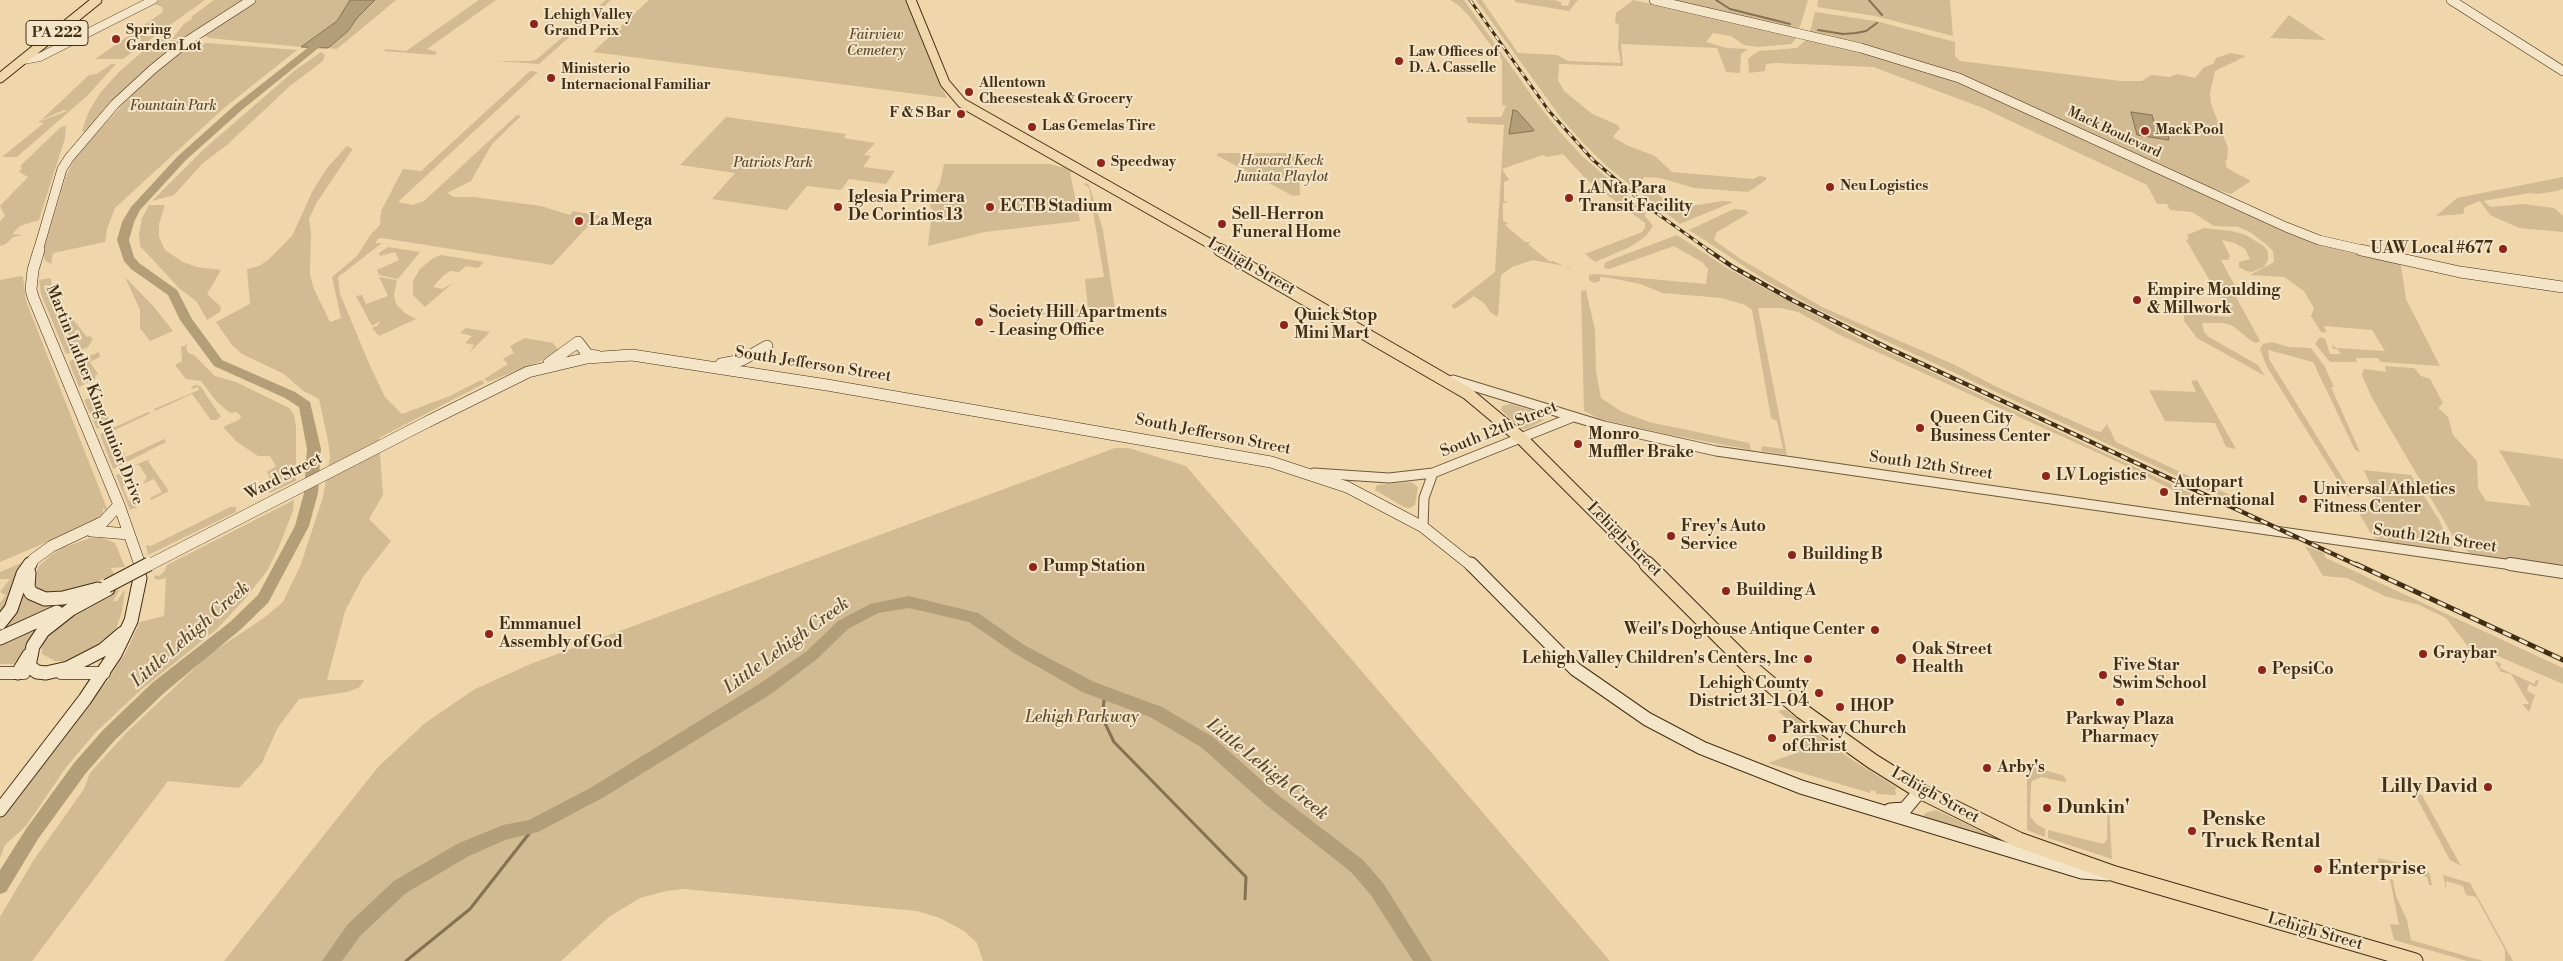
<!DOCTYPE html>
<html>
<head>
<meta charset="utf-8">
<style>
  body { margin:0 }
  canvas { display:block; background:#efd7ab }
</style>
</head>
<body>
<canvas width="2563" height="961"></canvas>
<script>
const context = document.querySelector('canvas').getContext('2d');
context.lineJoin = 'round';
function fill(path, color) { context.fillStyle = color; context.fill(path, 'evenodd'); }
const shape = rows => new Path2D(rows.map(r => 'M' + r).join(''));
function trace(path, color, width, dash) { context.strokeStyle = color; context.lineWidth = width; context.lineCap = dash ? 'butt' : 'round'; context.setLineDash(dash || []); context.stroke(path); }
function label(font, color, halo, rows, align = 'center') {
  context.font = font + ' "Libre Bodoni",serif'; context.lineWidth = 4; context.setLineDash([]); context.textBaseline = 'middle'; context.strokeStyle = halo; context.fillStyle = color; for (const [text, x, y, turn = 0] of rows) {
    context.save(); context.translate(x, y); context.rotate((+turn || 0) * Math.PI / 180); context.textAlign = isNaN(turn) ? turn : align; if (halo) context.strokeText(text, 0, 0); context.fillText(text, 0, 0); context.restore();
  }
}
const green = shape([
  [156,0,205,0,123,59,95,59,163,12,162,7,152,3],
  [214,0,246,0,186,39,172,39,184,24,193,18,191,17],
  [255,0,350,0,337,21,301,47,209,38,203,35],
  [375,0,396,0,337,49,328,48,348,31,357,18],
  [479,0,496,0,427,49,437,52,435,55,383,51,386,49,406,51],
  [606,0,611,0,539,64,497,61,530,61,537,59],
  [649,0,906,0,947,98,593,52],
  [1450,0,1464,0,1537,103,1560,132,1581,155,1646,212,1645,216,1653,226,1646,236,1630,247,1595,262,1585,254,1642,232,1645,228,1645,223,1587,180,1563,154,1547,157,1543,155,1502,169,1509,180,1504,182,1504,201,1509,202,1503,203,1503,221,1508,223,1505,225,1525,242,1531,242,1528,244,1550,262,1553,261,1569,268,1572,271,1565,266,1533,260,1512,267,1501,275,1498,317,1490,312,1485,304,1474,296,1455,309,1451,306,1495,272,1504,125,1468,123,1466,117,1501,117,1506,106,1502,105,1502,60,1469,16,1457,4],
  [1476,0,1482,0,1518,53,1557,55,1568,61,1621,63,1618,47,1619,24,1615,23,1616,13,1633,0,1797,36,1792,44,1758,47,1744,45,1731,36,1713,33,1706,42,1727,48,1748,49,1741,54,1740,73,1726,72,1717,48,1621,44,1623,66,1559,64,1558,80,1564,91,1591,113,1617,125,1620,128,1613,137,1626,145,1655,156,1672,172,1754,179,1759,176,1766,177,1766,180,1748,192,1694,188,1660,178,1644,177,1642,181,1646,186,1677,208,1723,201,1733,202,1680,224,1610,169,1584,144,1561,118],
  [1515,0,1554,0,1561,2,1561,5,1568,6,1570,0,1578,0,1569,11,1515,2],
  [1667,0,1808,0,1800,27,1795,29],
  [1818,0,1950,0,1953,36,1875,16,1817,7],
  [1815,12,1876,21,1955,42,1955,56,1960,61,2121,81,2142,81,2151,75,2170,77,2177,74,2195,78,2204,67,2213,64,2216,58,2231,53,2246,56,2215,71,2210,93,2211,104,2228,148,2227,161,2225,160,2227,168,2251,181,2231,194,2211,188,1962,76,1891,52,1810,32],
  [2289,15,2326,40,2270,38],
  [173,35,169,40,178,41,177,43,179,44,103,112,85,132,82,131,88,113,100,93,119,72,150,45,166,36],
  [1807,39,1862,51,1957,81,2292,234,2344,251,2399,263,2401,266,2406,299,2440,366,2381,362,2378,358,2356,358,2357,362,2330,362,2315,344,2320,337,2325,339,2330,354,2341,354,2337,349,2333,349,2332,344,2336,348,2385,351,2372,330,2324,326,2327,333,2321,332,2311,316,2314,308,2304,291,2284,277,2250,275,2274,262,2273,251,2267,245,2250,232,2239,227,2214,226,2192,212,2170,210,2167,204,2157,204,2147,185,1983,108,1873,67,1775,63,1766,64,1765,71,1749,73,1748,59,1754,54,1759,51,1797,48],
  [208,43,297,50,224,108,115,208,107,229,105,242,53,253,51,264,45,261,44,255,42,255,66,176,77,154,147,79,188,46],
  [321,52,325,55,323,61,290,86,228,144,202,164,174,195,152,201,203,150,294,71],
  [111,64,116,64,87,96,17,157,2,157,44,123,38,122,67,111,64,110,41,120,89,75,97,74],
  [530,71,538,72,398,202,412,205,424,201,517,115,521,116,492,144,471,181,447,193,454,197,474,197,541,206,570,215,573,211,601,216,589,225,552,265,382,238,378,239,375,243,382,243,338,277,340,294,371,368,385,397,402,414,450,396,481,380,485,383,379,438,383,495,369,519,391,541,363,577,345,611,327,680,364,680,360,687,347,692,299,699,277,729,262,763,239,788,168,781,32,961,0,961,0,917,33,861,84,789,90,773,127,732,210,654,265,617,283,602,301,564,323,497,330,457,328,441,319,399,302,390,284,374,242,354,232,345,216,322,250,304,247,269,259,266,268,260,292,236,313,190,327,168,347,146,353,149,317,202,309,219,311,232,310,275,314,289,330,322,341,318,332,277,357,256,371,234,380,225,381,211,403,169,421,171],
  [726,117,846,134,844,138,875,143,864,155,871,156,863,167,895,171,886,184,849,179,841,190,807,186,787,210,712,199,735,173,680,165],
  [66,126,65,138,39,220,20,226,12,234,24,235,13,237,6,244,0,246,0,221,5,216,0,206,28,177,19,172,22,168,20,166,61,127],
  [1219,153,1298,153,1300,195,1293,196,1216,155],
  [944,164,1049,164,1066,168,1072,172,1070,173,1080,221,985,232,928,246,932,210,929,203,940,183],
  [2563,177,2563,189,2557,191,2538,194,2530,193,2483,201,2491,207,2523,204,2554,208,2563,216,2563,232,2519,228,2490,215,2480,201,2465,207,2463,214,2436,216,2457,198],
  [1086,183,1089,185,1103,230,1115,309,987,319,1088,308,1085,279,1104,277,1089,188,1084,184],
  [149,205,165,205,159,224,159,237,165,250,183,262,197,267,221,270,207,294,221,307,220,312,207,320,197,302,179,288,140,246,139,234,142,218],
  [1734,209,1745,210,1749,213,1717,232,1714,240,1742,260,1822,307,1955,365,1997,387,2093,430,2101,432,2107,424,2116,442,2234,497,2226,499,1815,308,1765,280,1689,230],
  [2204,228,2232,231,2246,235,2265,247,2268,252,2268,260,2264,267,2252,272,2246,271,2239,267,2239,262,2250,259,2245,249,2235,243,2222,240,2230,256,2228,260,2221,260,2234,284,2236,297,2260,341,2256,343,2250,340,2233,326,2223,323,2202,323,2204,332,2209,337,2258,365,2265,376,2197,338,2184,321,2184,316,2187,314,2231,317,2186,240,2189,239,2187,235],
  [1677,235,1727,268,1856,337,2201,498,2192,500,2120,463,1840,335,1798,312,1781,308,1758,308,1787,455,1761,451,1762,446,1783,449,1777,421,1771,418,1752,310,1745,305,1722,298,1663,293,1640,284,1611,278,1600,277,1600,281,1594,283,1589,280,1589,275,1596,274,1706,284,1708,269,1702,262,1674,246,1609,269,1604,268,1605,263,1613,259],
  [388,247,420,252,398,279,379,275,377,270,399,260,395,252,380,256,379,253],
  [441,255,484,262,478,268,466,266,459,272,450,271,443,276,433,287,443,289,454,282,425,307,413,295,413,281,420,269,433,258],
  [21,276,23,277,26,301,108,511,96,522,106,512,103,507,103,514,92,523,0,562,0,280],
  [125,277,154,307,173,331,150,341,140,328,140,310],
  [379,277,397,280,394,295,396,304,405,313,416,319,379,336,372,328,378,325,380,321,372,326,356,296,362,295,366,304,388,296],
  [51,278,52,290,57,299,87,337,90,336,93,339,88,347,76,352,66,354,41,294,39,280],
  [1586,290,1595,330,1596,371,1601,398,1622,412,1649,422,1749,443,1751,450,1666,434,1600,419,1584,411,1581,291],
  [466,328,490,332,469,353,474,345,465,343,472,336,460,333],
  [525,338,553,343,557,348,557,351,549,358,488,382,484,379,508,364,503,359,514,353,510,346],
  [2272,342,2289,347,2311,348,2325,367,2334,387,2331,387,2360,452,2355,450,2313,362,2268,350,2269,359,2350,490,2350,497,2347,495,2267,367,2260,349,2263,344],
  [188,344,186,347,188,353,194,355,215,376,236,382,289,408,294,415,296,427,296,481,270,493,259,488,270,478,267,472,276,466,270,456,258,456,237,442,223,427,240,419,241,416,236,412,230,413,217,402,201,381,186,379,175,365,182,361,181,347],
  [99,352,100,357,90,362,98,374,95,376,96,378,79,387,69,362,75,358,77,361],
  [2385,366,2414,368,2421,376,2430,379,2443,403,2438,408,2448,417,2453,435,2477,461,2478,488,2486,501,2531,506,2499,450,2563,459,2563,568,2471,554,2457,543,2372,398,2362,375,2364,369,2386,372],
  [2197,380,2236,449,2226,447,2215,423,2165,421,2149,390,2196,392,2191,381],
  [196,385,201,387,219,414,221,416,217,420,211,420,192,394,155,411,154,409,199,390,198,387,192,389,191,387],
  [92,397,96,398,109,419,105,426,97,429,84,400],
  [1510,404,1540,413,1544,420,1527,429,1521,429,1501,410,1502,406],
  [148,412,151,413,106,434,110,433,126,457,164,439,166,442,113,469,100,434],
  [1115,448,1129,448,1186,466,1610,961,983,961,977,943,964,931,940,918,917,911,684,889,666,891,640,898,609,917,561,961,224,961,378,767,425,723,475,689,533,663],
  [150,459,148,461,169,491,151,500,150,498,162,492,154,479,143,484,147,477,139,465,135,465],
  [2364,470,2411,475,2439,520,2453,550,2451,552,2378,541,2373,537,2359,513,2376,498],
  [125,472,132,481,123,487,129,501,140,500,137,507,130,510,116,475],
  [1411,482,1418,487,1415,505,1410,508,1404,507,1375,490,1377,485],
  [294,500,293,511,278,549,267,571,244,600,217,629,142,689,96,732,67,766,26,826,5,845,0,858,0,819,99,689,102,688,108,680,126,652,140,622,164,616,166,578,158,580,154,578,155,575,159,576,164,572,167,565],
  [230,507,236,507,236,512,148,555,146,545,151,546],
  [90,538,102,538,115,543,125,567,111,568,114,574,75,591,48,594,34,586,34,578,39,566,50,556,62,548],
  [2305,546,2324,553,2326,558,2563,668,2563,684,2493,654,2484,655,2479,661,2446,618,2419,605,2387,597,2347,578,2323,576],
  [28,560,5,611,0,619,0,603,6,595,0,592,10,579,0,579,0,572],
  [120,589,113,601,117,601,125,589,122,612,116,629,104,643,79,658,67,661,55,661,42,654,42,643,53,628,109,594],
  [20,593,36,603,64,603,0,634,0,627],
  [45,624,14,664,0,664,0,644],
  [2497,661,2501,664,2500,668,2534,684,2536,680,2539,681,2536,687,2529,684,2527,691,2535,695,2529,712,2522,704,2529,704,2511,674,2501,672,2495,662],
  [1780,710,1786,710,1848,757,1897,788,1895,790,1896,795,1876,794,1876,791,1871,790,1870,793,1768,763,1796,753,1799,739,1805,733,1779,712],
  [2029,766,2062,775,2066,779,2065,782,2041,777,2032,781,2031,785,2030,816,2036,824,2045,829,2045,837,2027,830,2027,772],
  [2108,788,2112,859,2048,838,2048,830,2103,844,2107,840],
  [2414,793,2422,795,2461,866,2450,860],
  [1936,810,2003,841,1923,817,1925,813],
  [2379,858,2425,870,2430,874,2432,885,2429,885,2427,877,2389,867,2389,876,2387,865,2377,862],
  [2443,875,2470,883,2513,961,2505,961,2505,950,2476,897,2466,895,2463,886,2446,881,2446,889],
  [2390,879,2393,880,2396,896,2407,920,2411,940,2483,961,2467,961,2394,940,2390,924,2399,925]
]);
const water = shape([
  [350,0,375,0,357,18,348,31,328,48,301,47,337,21,350,0],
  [1513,110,1517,111,1534,130,1533,131,1509,134,1513,110],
  [2131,112,2152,115,2157,131,2167,132,2169,140,2137,135,2131,112]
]);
const streamFar1 = shape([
  [1716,0,1730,9,1790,24],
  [1869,0,1882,15],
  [1818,30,1843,34,1856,33,1866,31,1877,23]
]);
const stream = shape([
  [1105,693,1102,717,1114,742,1246,877,1245,899],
  [406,961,470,909,535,826]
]);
const river = shape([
  [324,35,332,37,243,109,186,160,140,210,134,222,129,240,134,257,139,263,177,290,192,319,222,360,295,392,310,402,321,449,318,493,309,526,268,603,240,630,164,693,115,740,86,773,38,839,6,892,0,894,0,870,26,829,74,763,103,730,152,683,230,622,258,595,295,526,304,493,307,449,299,407,285,398,214,366,180,320,168,295,131,269,124,261,117,240,122,222,131,207,178,156,235,105,324,35],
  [909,596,978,613,1024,645,1094,682,1162,707,1213,737,1277,794,1363,860,1383,883,1432,961,1413,961,1371,895,1351,872,1265,804,1201,747,1150,717,1082,692,1014,653,969,622,909,608,878,613,848,629,817,659,771,694,604,797,538,832,505,840,469,856,406,893,360,936,342,961,322,961,348,924,394,881,457,844,503,825,529,820,592,787,759,684,807,651,838,621,870,604,909,596]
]);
const tertiaryFar2 = shape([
  [23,60,40,57,153,0]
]);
const tertiaryFar1 = shape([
  [1453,380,1604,426,1716,451,2519,566],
  [1314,473,1389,478,1433,473,1573,417],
  [1423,527,1424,498,1433,473]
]);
const tertiary = shape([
  [2510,564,2563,572],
  [0,673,24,673],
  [61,673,104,673]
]);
const secondaryFar2 = shape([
  [1654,0,1861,48,1959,78,2286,227,2319,240,2367,251],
  [2451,0,2563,71],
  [38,251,62,169,69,158,115,104,153,69,189,40,251,0]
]);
const secondaryFar1 = shape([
  [39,250,33,270,31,289,33,297,119,505,139,562],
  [2361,250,2460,272,2563,287],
  [549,363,578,342,588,355,597,356],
  [721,364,742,360,767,346],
  [429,421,528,372,587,358,632,355,827,385,1271,462,1347,487,1423,527,1472,566],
  [91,531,129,534],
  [29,566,34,559,52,546,103,522,119,505]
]);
const secondary = shape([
  [1471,564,1575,669,1647,719,1702,748,1801,787,2082,872,2108,874],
  [29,573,28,587,31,593,45,599,63,598,98,589],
  [108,589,71,609,43,631,33,646,29,666,37,672,46,673,68,668,103,650,123,633],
  [0,623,11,609,23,574,30,564],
  [0,638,57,612],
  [18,673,29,655],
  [0,810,85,699,115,654,131,621,140,578],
  [1890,810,1905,809,1920,791]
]);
const primaryFar2 = shape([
  [911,0,945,83,962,103,1223,251],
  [0,78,97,0]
]);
const primaryFar1 = shape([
  [1220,250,1467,393,1522,439,1649,566]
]);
const primary = shape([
  [1647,564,1749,666,1802,711,1872,761,1920,791,2019,840,2115,874,2415,961]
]);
const railFar2 = shape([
  [1470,0,1549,111,1592,159,1648,207,1710,251]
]);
const railFar1 = shape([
  [1708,250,1733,267,1792,300,1888,348,2359,566]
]);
const rail = shape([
  [2356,564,2563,660]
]);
const secondaryBridgeFar1 = shape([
  [147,566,429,421]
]);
const secondaryBridge = shape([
  [107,586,149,564]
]);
const markers = [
  [534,24,5,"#8f2418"],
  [116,39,5,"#8f2418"],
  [1399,61,5,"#8f2418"],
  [551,78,5,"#8f2418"],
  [969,92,5,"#8f2418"],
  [961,114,5,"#8f2418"],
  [1032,127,5,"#8f2418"],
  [2145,131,5,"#8f2418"],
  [1101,163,5,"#8f2418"],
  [1830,187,5,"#8f2418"],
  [1569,198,5,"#8f2418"],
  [838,207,5,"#8f2418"],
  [990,207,5,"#8f2418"],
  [579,221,5,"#8f2418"],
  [1222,224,5,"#8f2418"],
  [2503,249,5,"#8f2418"],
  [2137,300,5,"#8f2418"],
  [979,322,5,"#8f2418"],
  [1284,325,5,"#8f2418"],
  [1920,428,5,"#8f2418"],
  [1578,444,5,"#8f2418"],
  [2046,476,5,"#8f2418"],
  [2164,492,5,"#8f2418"],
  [2303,499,5,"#8f2418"],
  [1671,536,5,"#8f2418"],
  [1792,555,5,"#8f2418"],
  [1033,567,5,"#8f2418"],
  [1726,591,5,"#8f2418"],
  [1875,630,5,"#8f2418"],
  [489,634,5,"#8f2418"],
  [2423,654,5,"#8f2418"],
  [1808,659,5,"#8f2418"],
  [1901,659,6,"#8f2418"],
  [2262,670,5,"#8f2418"],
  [2103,675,5,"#8f2418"],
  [1819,693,5,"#8f2418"],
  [2120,702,5,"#8f2418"],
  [1840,707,5,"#8f2418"],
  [1772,738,5,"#8f2418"],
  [1987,768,5,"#8f2418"],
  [2488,787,5,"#8f2418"],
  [2047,808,5,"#8f2418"],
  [2192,831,5,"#8f2418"],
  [2318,869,5,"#8f2418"]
];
const farPoinames = [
  ["Lehigh Valley",544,16],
  ["Grand Prix",544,32],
  ["Spring",126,31],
  ["Garden Lot",126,47],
  ["Law Offices of",1409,53],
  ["D. A. Casselle",1409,69],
  ["Ministerio",561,70],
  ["Internacional Familiar",561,86],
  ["Allentown",979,84],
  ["Cheesesteak & Grocery",979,100],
  ["F & S Bar",951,114,"right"],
  ["Las Gemelas Tire",1042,127],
  ["Mack Pool",2155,131],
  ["Speedway",1111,163],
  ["Neu Logistics",1840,187]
];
const farParknames = [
  ["Fairview",876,36],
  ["Cemetery",876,52],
  ["Fountain Park",173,107],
  ["Howard Keck",1282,162],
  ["Juniata Playlot",1282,178],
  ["Patriots Park",773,164]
];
const farStreetnames = [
  ["Mack Boulevard",2114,133,25]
];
const shields = [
  [57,33,62]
];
const shieldNames = [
  ["PA 222",57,33]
];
const poiNames = [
  ["LANta Para",1579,189],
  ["Transit Facility",1579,207],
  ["Iglesia Primera",848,198],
  ["De Corintios 13",848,216],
  ["ECTB Stadium",1000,207],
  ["Sell-Herron",1232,215],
  ["Funeral Home",1232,233],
  ["La Mega",589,221],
  ["UAW Local #677",2493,249,"right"],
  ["Empire Moulding",2147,291],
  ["& Millwork",2147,309],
  ["Society Hill Apartments",989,313],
  ["- Leasing Office",989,331],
  ["Quick Stop",1294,316],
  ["Mini Mart",1294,334],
  ["Queen City",1930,419],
  ["Business Center",1930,437],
  ["Monro",1588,435],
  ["Muffler Brake",1588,453],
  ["LV Logistics",2056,476],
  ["Autopart",2174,483],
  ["International",2174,501],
  ["Universal Athletics",2313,490],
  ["Fitness Center",2313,508],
  ["Frey's Auto",1681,527],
  ["Service",1681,545],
  ["Building B",1802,555],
  ["Pump Station",1043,567],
  ["Building A",1736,591],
  ["Emmanuel",499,625],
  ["Assembly of God",499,643],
  ["Weil's Doghouse Antique Center",1865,630,"right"],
  ["Oak Street",1912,650],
  ["Health",1912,668],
  ["Graybar",2433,654],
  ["Lehigh Valley Children's Centers, Inc",1798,659,"right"],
  ["Five Star",2113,666],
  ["Swim School",2113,684],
  ["PepsiCo",2272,670],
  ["Lehigh County",1809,684,"right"],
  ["District 31-1-04",1809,702,"right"],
  ["IHOP",1850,707],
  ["Parkway Plaza",2120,720,"center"],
  ["Pharmacy",2120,738,"center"],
  ["Parkway Church",1782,729],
  ["of Christ",1782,747],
  ["Arby's",1997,768]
];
const streetNames = [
  ["Lehigh Street",1251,267,30],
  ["South Jefferson Street",813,365,9],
  ["Martin Luther King Junior Drive",94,395,68],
  ["South 12th Street",1499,430,-22],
  ["South Jefferson Street",1213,435,11],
  ["South 12th Street",1931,466,8],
  ["Ward Street",284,477,-27],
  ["South 12th Street",2435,539,8],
  ["Lehigh Street",1624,540,45],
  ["Lehigh Street",1935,796,29],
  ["Lehigh Street",2315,932,16]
];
const parkNames = [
  ["Lehigh Parkway",1082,718]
];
const waterNames = [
  ["Little Lehigh Creek",191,635,-41],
  ["Little Lehigh Creek",787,646,-36],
  ["Little Lehigh Creek",1267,770,39]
];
const nearPoinames = [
  ["Lilly David",2478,787,"right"],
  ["Dunkin'",2057,808],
  ["Penske",2202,820],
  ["Truck Rental",2202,842],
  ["Enterprise",2328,869]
];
fill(green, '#d2ba92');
fill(water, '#b49e78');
trace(water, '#867150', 1);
trace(streamFar1, '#867150', 2);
trace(stream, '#867150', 3);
fill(river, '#b49e78');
trace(tertiaryFar2, '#6d583a', 9);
trace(tertiaryFar1, '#6d583a', 11);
trace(tertiary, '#6d583a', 14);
trace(secondaryFar2, '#422e15', 10);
trace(secondaryFar1, '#422e15', 12);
trace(secondary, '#422e15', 15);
trace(primaryFar2, '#422e15', 11);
trace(primaryFar1, '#422e15', 14);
trace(primary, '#422e15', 17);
trace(tertiaryFar2, '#f5e5c8', 8);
trace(tertiaryFar1, '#f5e5c8', 9);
trace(tertiary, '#f5e5c8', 12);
trace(secondaryFar2, '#f5e5c8', 9);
trace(secondaryFar1, '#f5e5c8', 11);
trace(secondary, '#f5e5c8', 13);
trace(primaryFar2, '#efd7ab', 9);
trace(primaryFar1, '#efd7ab', 12);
trace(primary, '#efd7ab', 15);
trace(railFar2, '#422e15', 3);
trace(railFar1, '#422e15', 4.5);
trace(rail, '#422e15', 5);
trace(railFar2, '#f5e5c8', 2, [5.5]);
trace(railFar1, '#f5e5c8', 2.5, [7]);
trace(rail, '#f5e5c8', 3, [9]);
trace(secondaryBridgeFar1, '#422e15', 12, []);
trace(secondaryBridge, '#422e15', 15, []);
trace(secondaryBridgeFar1, '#f5e5c8', 11);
trace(secondaryBridge, '#f5e5c8', 13);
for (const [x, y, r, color] of markers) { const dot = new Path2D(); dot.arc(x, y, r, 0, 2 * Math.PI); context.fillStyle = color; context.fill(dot); trace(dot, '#f5e5c8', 2); }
label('bold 14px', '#422e15', '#f5e5c8', farPoinames, 'left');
label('italic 14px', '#5f4a2e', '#f5e5c8', farParknames);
label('14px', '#422e15', '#f5e5c8', farStreetnames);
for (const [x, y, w] of shields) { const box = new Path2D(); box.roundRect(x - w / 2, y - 12.5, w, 25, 4); context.fillStyle = '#f5e5c8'; context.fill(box); trace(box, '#422e15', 1); }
label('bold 15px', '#422e15', null, shieldNames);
label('bold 16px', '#422e15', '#f5e5c8', poiNames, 'left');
label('16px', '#422e15', '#f5e5c8', streetNames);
label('italic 16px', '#5f4a2e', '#f5e5c8', parkNames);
label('italic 18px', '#5e4a2e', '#f5e5c8', waterNames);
label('bold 19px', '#422e15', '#f5e5c8', nearPoinames, 'left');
</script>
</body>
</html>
